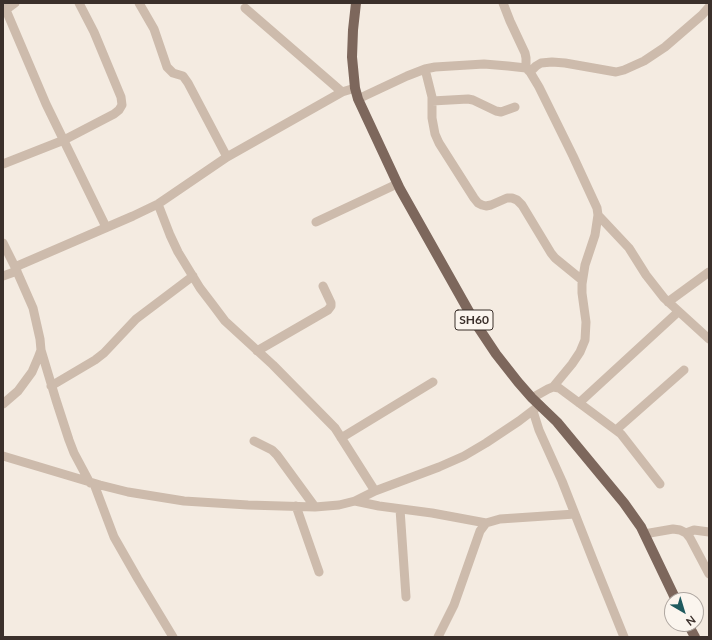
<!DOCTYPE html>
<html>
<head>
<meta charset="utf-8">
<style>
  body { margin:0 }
  #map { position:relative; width:712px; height:640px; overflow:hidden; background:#f4ebe1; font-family:Lato,sans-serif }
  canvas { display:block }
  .frame { position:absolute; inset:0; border:4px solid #3b302b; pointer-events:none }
  .north { position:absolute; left:664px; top:592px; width:40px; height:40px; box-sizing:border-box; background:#fbf5ee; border:1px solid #aea6a0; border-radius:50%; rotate:142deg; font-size:11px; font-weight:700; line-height:16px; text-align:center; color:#3b302b }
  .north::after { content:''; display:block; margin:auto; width:14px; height:18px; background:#1f5a5e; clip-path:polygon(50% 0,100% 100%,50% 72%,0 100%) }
</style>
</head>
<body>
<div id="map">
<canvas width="712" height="640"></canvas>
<div class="frame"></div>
<div class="north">N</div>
</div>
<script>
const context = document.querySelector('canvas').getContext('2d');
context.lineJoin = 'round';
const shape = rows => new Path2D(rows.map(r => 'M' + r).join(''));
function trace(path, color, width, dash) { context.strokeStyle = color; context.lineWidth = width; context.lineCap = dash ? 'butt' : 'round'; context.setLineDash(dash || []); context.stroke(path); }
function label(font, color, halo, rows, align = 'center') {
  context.font = font + ' Lato,sans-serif'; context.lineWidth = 4; context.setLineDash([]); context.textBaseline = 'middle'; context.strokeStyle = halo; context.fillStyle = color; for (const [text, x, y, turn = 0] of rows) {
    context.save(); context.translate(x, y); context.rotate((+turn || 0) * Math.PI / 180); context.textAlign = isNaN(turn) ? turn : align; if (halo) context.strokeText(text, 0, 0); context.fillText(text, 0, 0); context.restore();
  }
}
const minor = shape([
  [3,3,46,104,106,227],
  [139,3,154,29,167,67,173,73,183,76,188,83,227,157],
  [503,3,510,21,525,53,526,58,526,68],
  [245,8,342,92],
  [3,12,15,3],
  [425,69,432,97,432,118,435,134,439,143,474,198,478,203,482,205,486,206,491,205,507,198,512,198,517,200,522,205,551,253,555,258,582,280],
  [530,72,536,66,541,63,552,62,565,63,616,72,624,70,644,61,665,47,702,15,709,7],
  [358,99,407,76,425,69,435,67,484,64,508,66,526,68,530,72,539,87,573,156,597,208,598,215,595,235,585,265,582,284,582,293,586,322,585,340,580,352,572,364,553,387],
  [432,101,468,99,473,100,496,111,501,112,515,107],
  [3,164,64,140,114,114,119,110,122,105,121,97,94,32,79,3],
  [158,204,170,235,178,252,200,288,213,305,225,321,273,365,335,428,375,491],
  [598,215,629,248,646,275,664,298,709,339],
  [316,222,397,184],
  [3,243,15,267,133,216,158,204,227,157,342,92,355,88],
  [3,276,17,271],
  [668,302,709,272],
  [41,350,56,400,69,440,74,453,90,483],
  [257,351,328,310,331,306,331,303,323,286],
  [51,386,95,360,104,353,136,319,193,276],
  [532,398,548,389,553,387,559,388,621,434,660,484],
  [579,403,678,312],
  [3,404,18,391,32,372,38,358,41,350,40,339,33,308,15,267],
  [533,411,539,430,562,481,593,560,624,637],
  [616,430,684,370],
  [341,438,433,382],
  [254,441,272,450,277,455,315,507],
  [3,456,100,485,128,492,184,501,248,505,315,507,339,505,355,501,375,491,439,467,464,456,486,443,519,421,540,405],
  [94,484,114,537,138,579,173,637],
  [355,501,379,506,432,513,486,523],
  [296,506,319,572],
  [400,509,406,597],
  [686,533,694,530,709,532],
  [644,534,673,529,680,530,686,533,690,538,709,574],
  [438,637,454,605,480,531,486,523,500,519,575,514]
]);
const primary = shape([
  [356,3,353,30,352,57,355,88,358,99,400,189,476,324,496,354,518,382,532,398,557,422,624,503,641,527,676,600],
  [688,624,695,637]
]);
const shields = [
  [474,320,38]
];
const shieldNames = [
  ["SH60",474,320]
];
trace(minor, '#cdbbac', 9);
trace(primary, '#7d675c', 10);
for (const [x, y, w] of shields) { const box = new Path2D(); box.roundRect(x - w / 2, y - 10, w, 20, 3); context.fillStyle = '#fbf5ee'; context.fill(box); trace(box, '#3b302b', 1); }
label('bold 12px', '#3b302b', null, shieldNames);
</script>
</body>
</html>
